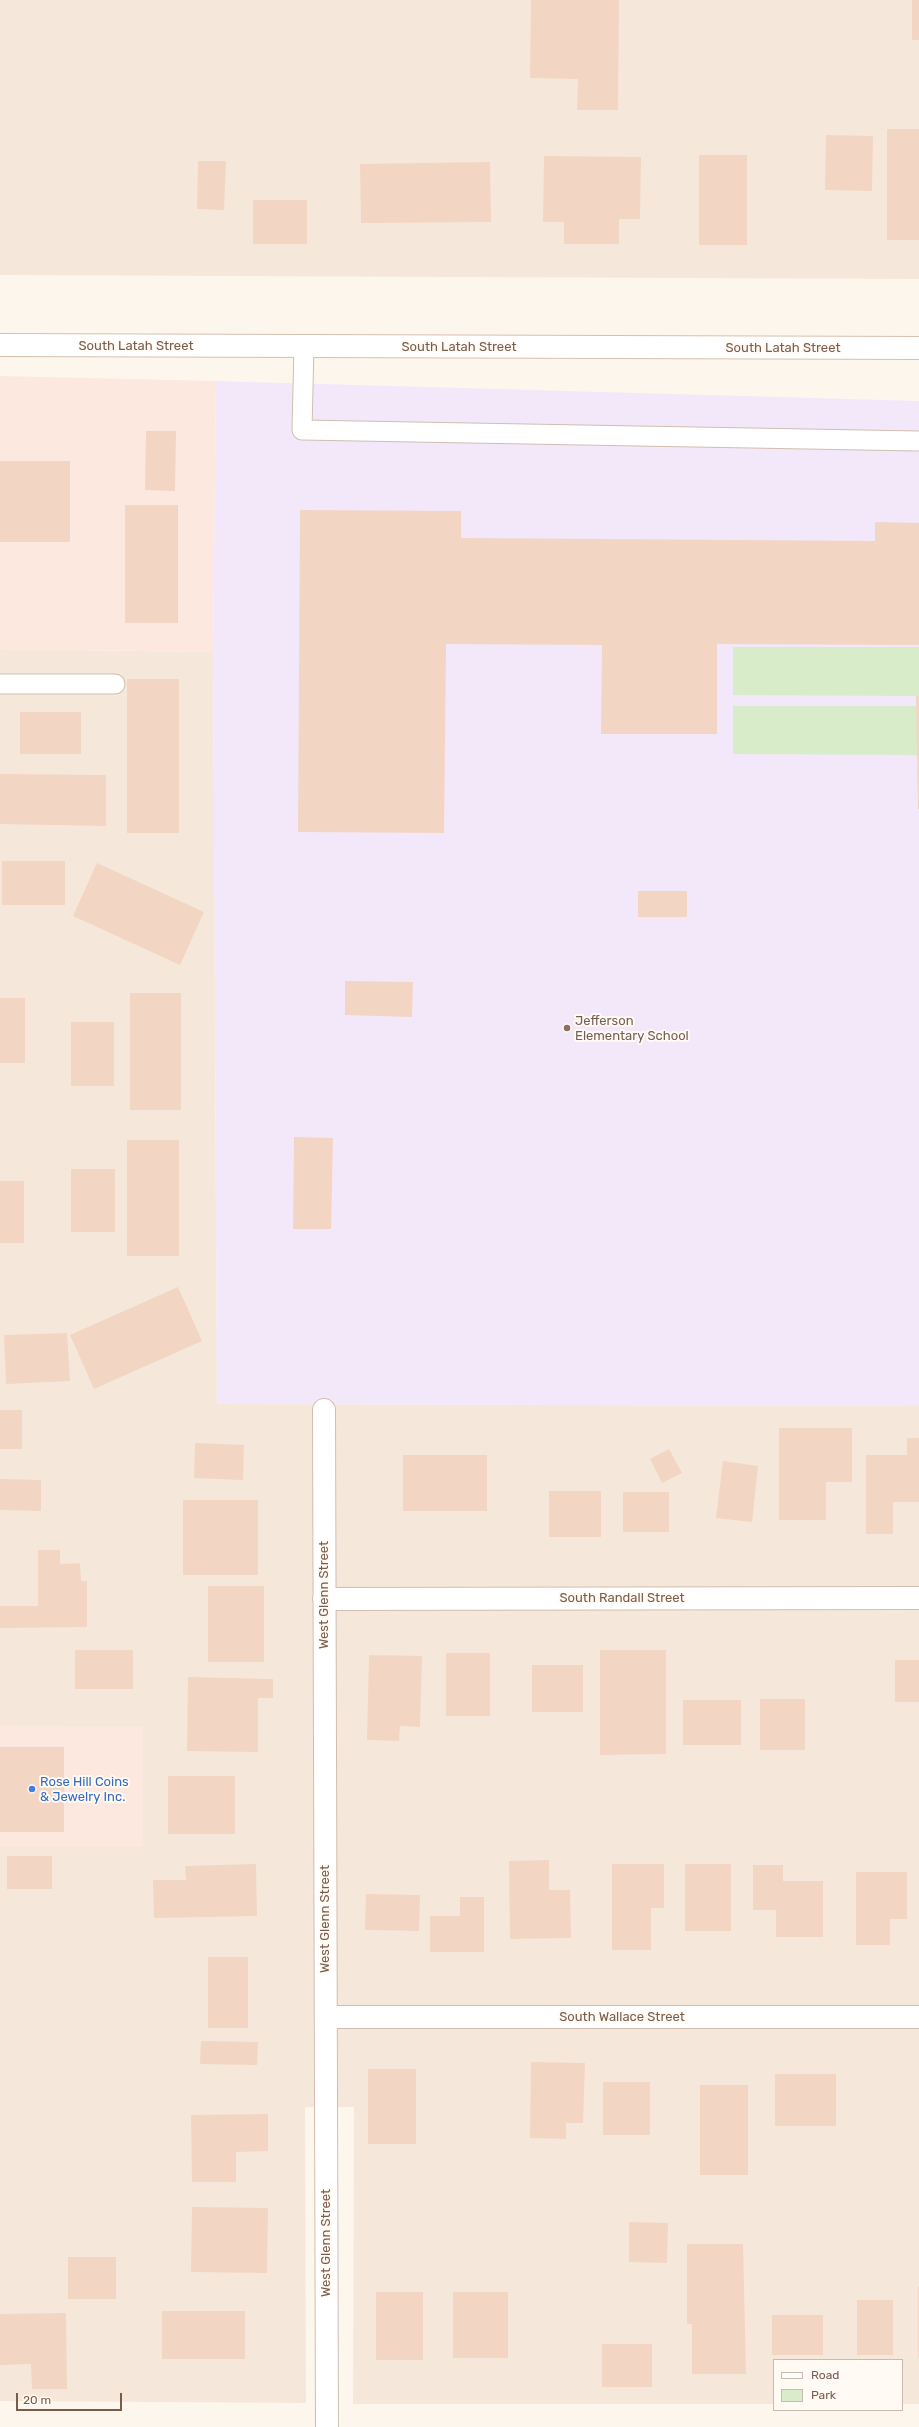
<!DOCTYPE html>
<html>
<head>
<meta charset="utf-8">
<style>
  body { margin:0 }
  #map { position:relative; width:919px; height:2427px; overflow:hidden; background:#fdf6ec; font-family:Rubik,sans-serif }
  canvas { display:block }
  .legend { position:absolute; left:773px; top:2359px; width:130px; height:52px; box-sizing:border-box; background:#fffaf3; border:1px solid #cabbb1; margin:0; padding:5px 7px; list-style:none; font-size:12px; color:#7a5c4d }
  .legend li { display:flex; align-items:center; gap:8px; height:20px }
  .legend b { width:20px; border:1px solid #cabbb1 }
  .scale { position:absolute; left:16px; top:2393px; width:106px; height:18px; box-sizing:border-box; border:2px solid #7a5c4d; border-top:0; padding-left:5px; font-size:12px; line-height:14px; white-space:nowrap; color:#7a5c4d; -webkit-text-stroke:3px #fffaf3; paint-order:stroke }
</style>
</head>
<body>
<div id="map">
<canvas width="919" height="2427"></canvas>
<ul class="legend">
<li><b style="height:5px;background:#fff"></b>Road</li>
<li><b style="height:11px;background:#d8ecc9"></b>Park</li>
</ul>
<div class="scale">20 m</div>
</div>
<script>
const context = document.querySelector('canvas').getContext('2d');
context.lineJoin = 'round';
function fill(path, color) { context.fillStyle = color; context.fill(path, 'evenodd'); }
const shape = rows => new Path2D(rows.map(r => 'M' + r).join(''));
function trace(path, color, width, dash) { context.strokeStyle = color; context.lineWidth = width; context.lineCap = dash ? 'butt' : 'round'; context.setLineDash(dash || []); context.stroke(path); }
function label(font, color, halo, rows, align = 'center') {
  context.font = font + ' Rubik,sans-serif'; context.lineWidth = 4; context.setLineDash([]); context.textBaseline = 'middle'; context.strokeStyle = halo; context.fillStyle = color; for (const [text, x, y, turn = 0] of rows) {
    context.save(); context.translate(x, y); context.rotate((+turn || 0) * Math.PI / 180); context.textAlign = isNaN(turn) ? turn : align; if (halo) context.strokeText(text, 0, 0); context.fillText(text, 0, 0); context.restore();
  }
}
const residential = shape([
  [0,0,919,0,919,279,0,275],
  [0,649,213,652,217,1404,919,1406,919,2404,902,2404,902,2360,774,2360,774,2404,353,2404,354,2107,305,2107,306,2403,0,2401,0,1847,142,1847,143,1728,0,1726]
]);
const commercial = shape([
  [0,376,216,381,213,652,0,649],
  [0,1726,143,1727,143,1847,0,1847]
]);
const education = shape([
  [216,381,919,401,919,1406,217,1404,213,652]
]);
const green = shape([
  [733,647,919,647,919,696,733,695],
  [733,706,919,706,919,755,733,754]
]);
const building = shape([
  [531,0,619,0,618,110,577,110,578,79,530,78],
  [912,0,919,0,919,40,912,40],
  [887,129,919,129,919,240,887,240],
  [826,135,873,136,872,191,825,190],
  [699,155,747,155,747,245,699,245],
  [544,156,641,157,640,219,619,219,619,244,564,244,564,222,543,222],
  [198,161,226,161,224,210,197,209],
  [490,162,491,222,361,223,360,164],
  [253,200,307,200,307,244,253,244],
  [146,431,176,431,175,491,145,490],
  [0,461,70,461,70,542,0,542],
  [125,505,178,505,178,623,125,623],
  [300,510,461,511,461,538,875,541,875,522,919,523,919,645,717,644,717,734,601,734,602,645,446,644,444,833,298,832],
  [127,679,179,679,179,833,127,833],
  [916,696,919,696,919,809,918,809],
  [20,712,81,712,81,754,20,754],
  [0,774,106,775,106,826,0,824],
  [2,861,65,861,65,905,2,905],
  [97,863,204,912,180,965,73,916],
  [638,891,687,891,687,917,638,917],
  [345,981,413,982,412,1017,345,1015],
  [130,993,181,993,181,1110,130,1110],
  [0,998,25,998,25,1063,0,1063],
  [71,1022,114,1022,114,1086,71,1086],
  [294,1137,333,1138,331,1229,293,1229],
  [127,1140,179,1140,179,1256,127,1256],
  [71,1169,115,1169,115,1232,71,1232],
  [0,1181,24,1181,24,1243,0,1243],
  [178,1287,202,1341,94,1389,70,1335],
  [67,1333,70,1381,6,1384,4,1335],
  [0,1410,22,1410,22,1449,0,1449],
  [779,1428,852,1428,852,1482,826,1482,826,1520,779,1520],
  [907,1438,919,1438,919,1502,893,1502,893,1534,866,1534,866,1455,907,1455],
  [195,1443,244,1445,243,1480,194,1478],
  [669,1449,682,1473,662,1483,650,1459],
  [403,1455,487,1455,487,1511,403,1511],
  [723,1461,758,1466,752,1522,716,1518],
  [0,1479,41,1480,41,1511,0,1510],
  [549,1491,601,1491,601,1537,549,1537],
  [623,1492,669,1492,669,1532,623,1532],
  [183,1500,258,1500,258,1575,183,1575],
  [38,1550,60,1550,60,1564,80,1563,81,1581,87,1581,87,1627,0,1628,0,1606,38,1606],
  [208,1586,264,1586,264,1662,208,1662],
  [75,1650,133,1650,133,1689,75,1689],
  [600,1650,666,1650,666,1754,600,1755],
  [446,1653,490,1653,490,1716,446,1716],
  [369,1655,422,1656,420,1727,400,1726,399,1741,367,1740],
  [895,1660,919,1660,919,1702,895,1702],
  [532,1665,583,1665,583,1712,532,1712],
  [188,1677,273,1679,273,1698,258,1698,258,1752,187,1751],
  [760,1699,805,1699,805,1750,760,1750],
  [683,1700,741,1700,741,1745,683,1745],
  [0,1747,64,1747,64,1832,0,1832],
  [168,1776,235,1776,235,1834,168,1834],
  [7,1856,52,1856,52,1889,7,1889],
  [549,1860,549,1890,570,1890,571,1938,510,1939,509,1861],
  [256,1864,257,1916,154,1918,153,1880,186,1880,185,1866],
  [612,1864,664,1864,664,1908,651,1908,651,1950,612,1950],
  [685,1864,731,1864,731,1931,685,1931],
  [753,1865,783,1865,783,1881,823,1881,823,1937,776,1937,776,1910,753,1910],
  [856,1872,907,1872,907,1919,890,1919,890,1945,856,1945],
  [366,1894,420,1895,419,1931,365,1930],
  [460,1897,484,1897,484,1952,430,1952,430,1916,460,1916],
  [208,1957,248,1957,248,2028,208,2028],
  [201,2041,258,2042,257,2065,200,2064],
  [531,2062,585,2063,583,2123,566,2123,566,2139,530,2138],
  [368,2069,416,2069,416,2144,368,2144],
  [775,2074,836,2074,836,2126,775,2126],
  [603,2082,650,2082,650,2135,603,2135],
  [700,2085,748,2085,748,2175,700,2175],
  [268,2114,268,2151,236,2152,236,2182,192,2182,191,2115],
  [192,2207,268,2208,267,2273,191,2272],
  [629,2222,668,2223,667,2263,629,2262],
  [687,2244,743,2244,746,2374,692,2374,692,2324,687,2324],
  [68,2257,116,2257,116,2299,68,2299],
  [918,2287,919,2287,919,2357,918,2357],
  [376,2292,423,2292,423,2360,376,2360],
  [453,2292,508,2292,508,2358,453,2358],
  [857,2300,893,2300,893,2355,857,2355],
  [162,2311,245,2311,245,2359,162,2359],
  [66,2313,67,2389,32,2389,31,2364,0,2365,0,2314],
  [772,2315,823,2315,823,2355,772,2355],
  [602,2344,652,2344,652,2387,602,2387]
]);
const lane = shape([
  [304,346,302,430,919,441],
  [0,684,115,684]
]);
const street = shape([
  [324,1410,327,2427],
  [324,1599,919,1598],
  [326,2017,919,2017]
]);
const secondary = shape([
  [0,345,919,348]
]);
const markers = [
  [567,1028,4,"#8d6e63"],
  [32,1789,4,"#3f7fe0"]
];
const streetNames = [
  ["South Latah Street",136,346],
  ["South Latah Street",459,347],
  ["South Latah Street",783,348],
  ["West Glenn Street",324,1595,-90],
  ["South Randall Street",622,1598],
  ["West Glenn Street",325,1919,-90],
  ["South Wallace Street",622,2017],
  ["West Glenn Street",326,2243,-90]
];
const educationNames = [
  ["Jefferson",575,1021],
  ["Elementary School",575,1036]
];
const shopNames = [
  ["Rose Hill Coins",40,1782],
  ["& Jewelry Inc.",40,1797]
];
fill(residential, '#f5e8da');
fill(commercial, '#fde8e0');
fill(education, '#f3e8fa');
fill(green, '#d8ecc9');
fill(building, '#f3d5c3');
trace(lane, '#d1beb0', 21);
trace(street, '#d1beb0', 24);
trace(secondary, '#d6c0b0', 24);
trace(lane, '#fff', 19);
trace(street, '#fff', 22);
trace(secondary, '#fff', 22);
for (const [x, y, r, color] of markers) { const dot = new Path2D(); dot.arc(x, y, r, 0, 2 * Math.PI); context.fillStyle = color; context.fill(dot); trace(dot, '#fffaf3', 1.5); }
label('13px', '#7a5c4d', '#fffaf3', streetNames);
label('13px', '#785e54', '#fffaf3', educationNames, 'left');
label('13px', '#366cbe', '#fffaf3', shopNames, 'left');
</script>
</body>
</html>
